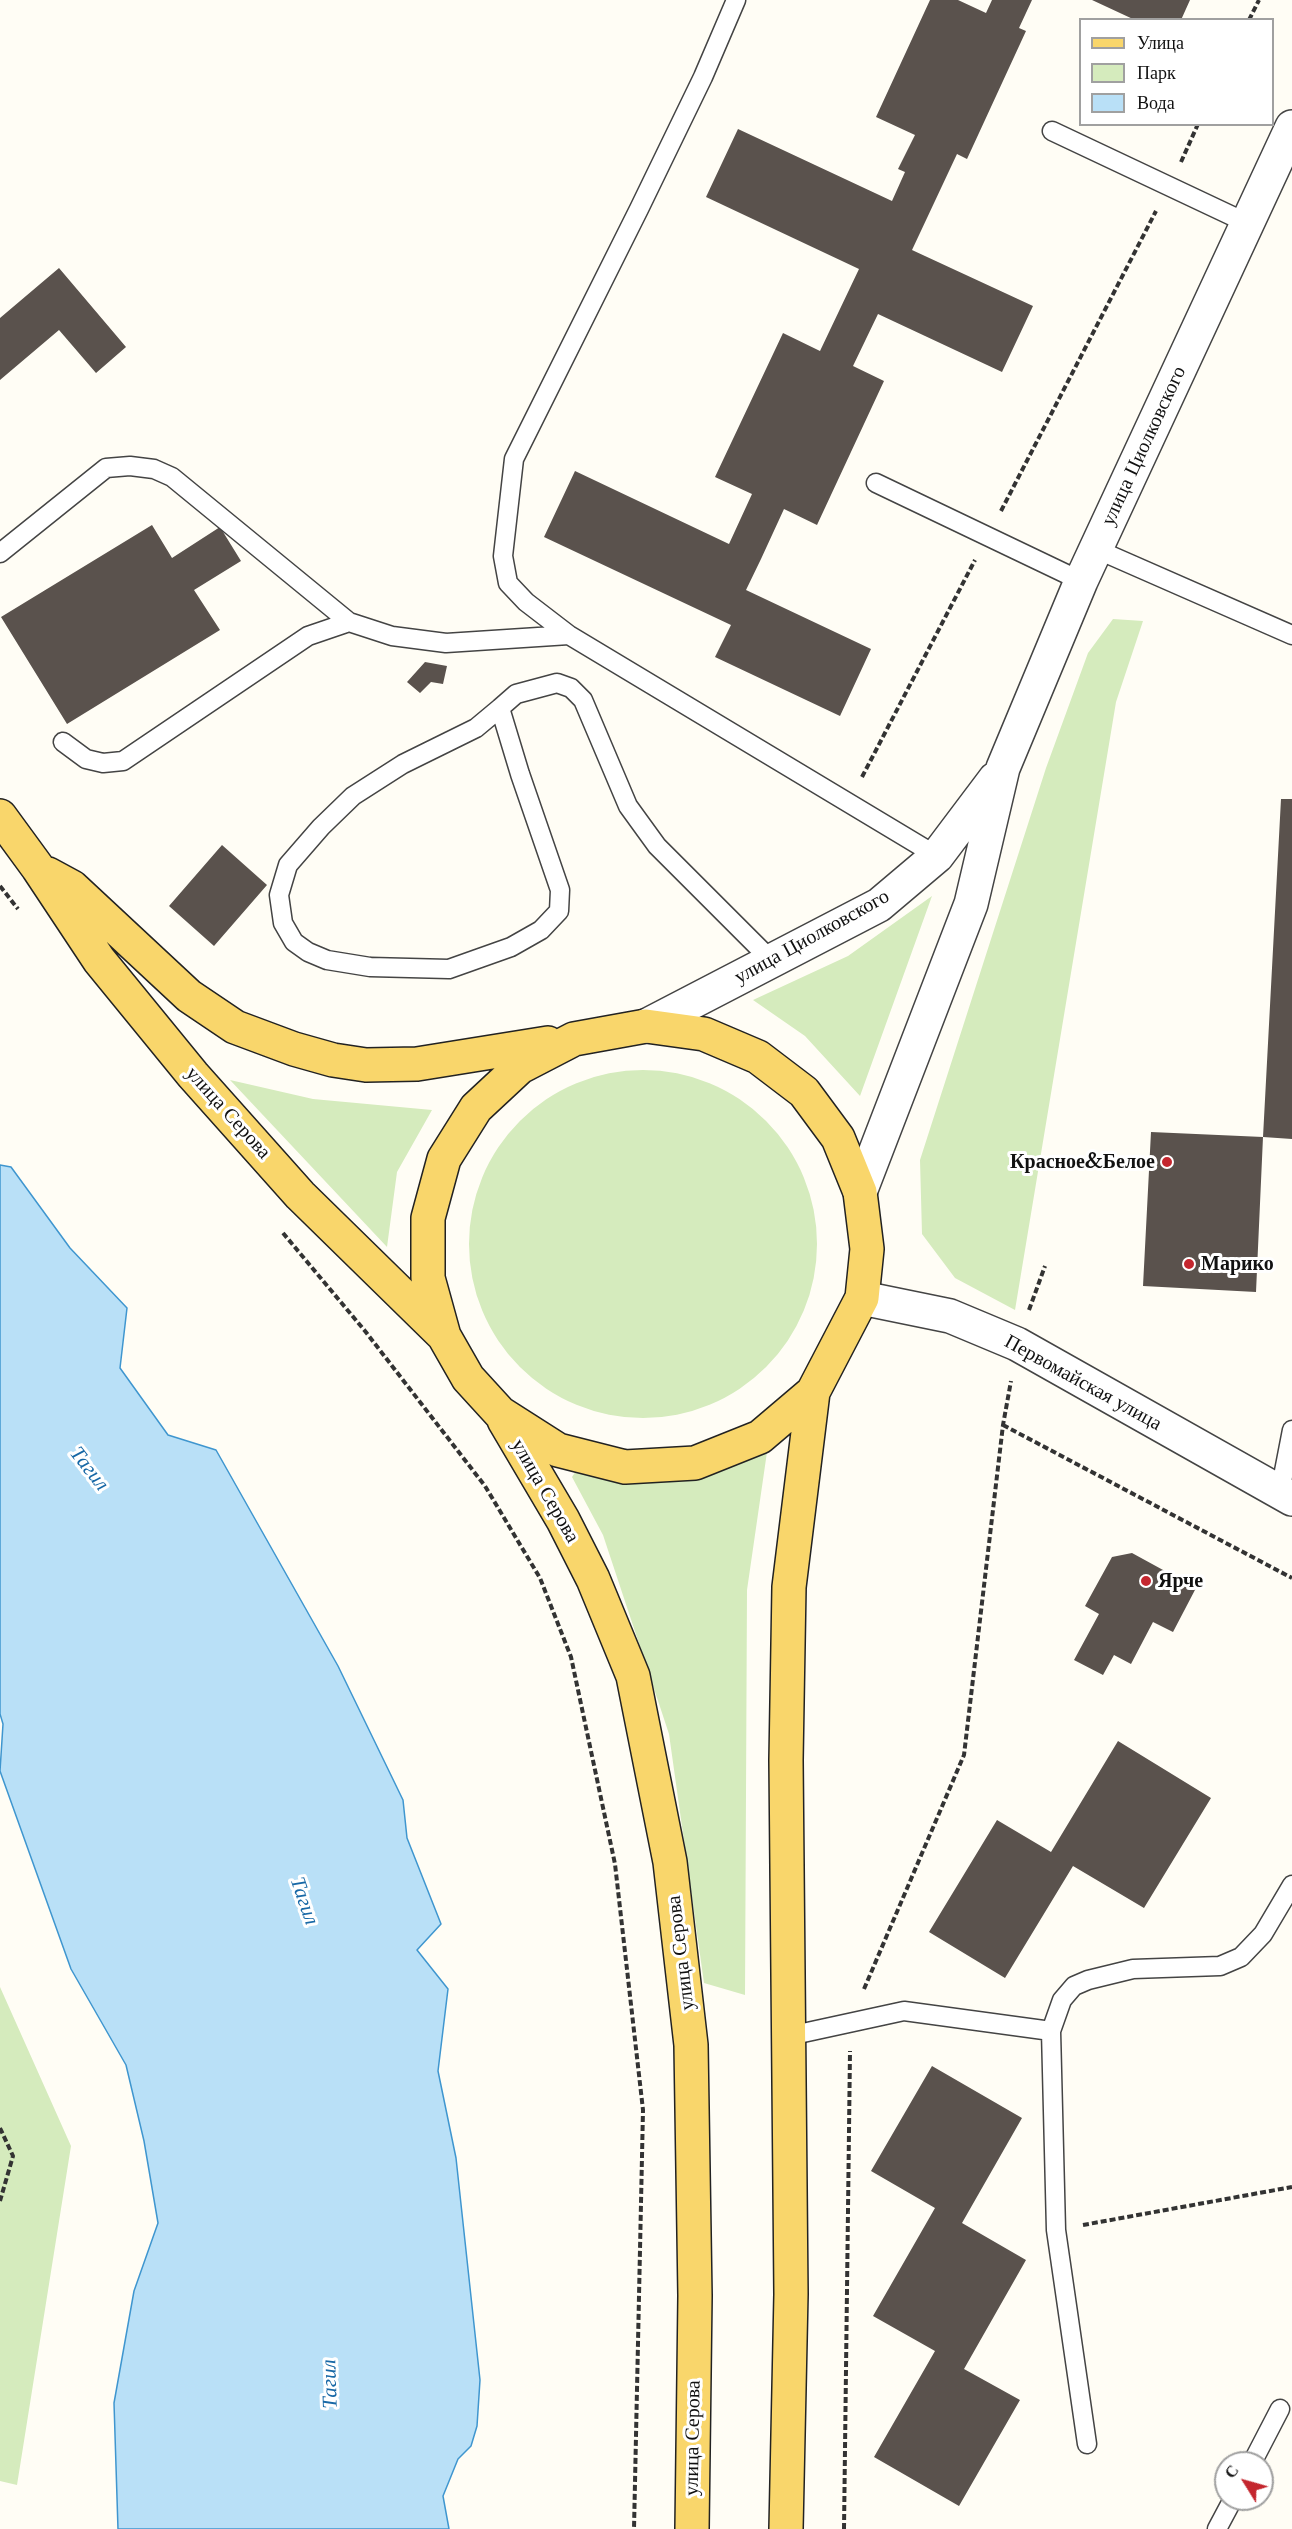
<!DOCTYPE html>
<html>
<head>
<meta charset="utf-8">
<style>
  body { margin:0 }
  #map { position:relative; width:1292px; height:2529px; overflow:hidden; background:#fffdf5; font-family:"Libre Baskerville",serif }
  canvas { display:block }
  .legend { position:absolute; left:1079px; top:18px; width:195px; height:108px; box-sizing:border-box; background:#fff; border:2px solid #a0a0a0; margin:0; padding:8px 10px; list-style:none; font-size:18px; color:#111 }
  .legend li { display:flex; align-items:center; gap:12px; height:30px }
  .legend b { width:30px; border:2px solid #a0a0a0 }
  .north { position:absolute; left:1214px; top:2451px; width:60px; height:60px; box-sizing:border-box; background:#fff; border:2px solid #a0a0a0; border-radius:50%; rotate:307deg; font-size:16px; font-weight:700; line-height:24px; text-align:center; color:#111 }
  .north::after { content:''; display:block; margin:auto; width:21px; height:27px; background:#c4262e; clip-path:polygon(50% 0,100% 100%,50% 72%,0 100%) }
</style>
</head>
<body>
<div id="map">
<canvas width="1292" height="2529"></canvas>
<ul class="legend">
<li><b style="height:8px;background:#f9d66b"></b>Улица</li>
<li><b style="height:16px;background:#d5ebbd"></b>Парк</li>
<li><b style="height:16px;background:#b9e0f7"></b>Вода</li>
</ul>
<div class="north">С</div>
</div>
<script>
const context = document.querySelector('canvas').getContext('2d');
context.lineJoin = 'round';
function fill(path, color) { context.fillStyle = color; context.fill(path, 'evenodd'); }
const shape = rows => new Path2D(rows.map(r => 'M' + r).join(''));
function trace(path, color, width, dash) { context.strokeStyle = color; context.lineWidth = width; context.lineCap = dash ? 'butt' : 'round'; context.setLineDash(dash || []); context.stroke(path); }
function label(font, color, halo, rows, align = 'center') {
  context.font = font + ' "Libre Baskerville",serif'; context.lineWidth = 6; context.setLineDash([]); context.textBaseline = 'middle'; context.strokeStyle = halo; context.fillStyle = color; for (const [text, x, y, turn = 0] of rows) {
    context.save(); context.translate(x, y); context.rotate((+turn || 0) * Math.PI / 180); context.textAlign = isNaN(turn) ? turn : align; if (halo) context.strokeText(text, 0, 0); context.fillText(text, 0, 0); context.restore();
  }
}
const green = shape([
  [1113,619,1143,621,1116,702,1015,1310,955,1278,922,1234,920,1160,1046,768,1088,653],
  [932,896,860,1096,805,1036,753,1000,848,956],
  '469 1244a174 174 0 1 1 348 0a174 174 0 1 1-348 0Z',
  [230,1080,313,1099,432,1110,397,1172,387,1247],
  [767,1452,747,1590,745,1995,704,1983,669,1734,603,1535,572,1477,581,1463,689,1473],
  [0,1987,71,2146,17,2485,0,2481]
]);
const water = shape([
  [0,1165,11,1167,70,1248,127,1308,120,1368,168,1435,216,1450,338,1666,403,1800,407,1838,441,1924,417,1950,448,1989,438,2071,456,2158,480,2380,477,2426,471,2446,458,2459,443,2496,449,2529,118,2529,114,2403,134,2291,158,2223,144,2141,126,2065,71,1969,0,1771,3,1724,0,1714,0,1165]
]);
const building = shape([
  [930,0,958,0,986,13,992,0,1032,0,1019,28,1026,31,967,159,957,154,912,250,1033,306,1002,372,878,314,853,366,884,381,817,525,784,509,761,559,746,590,871,649,840,716,715,657,731,625,544,537,575,471,729,544,752,494,715,477,783,333,820,351,859,269,706,197,738,129,892,201,905,172,898,169,915,135,876,117],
  [1092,0,1190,0,1181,20,1135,20],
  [59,268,126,347,96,373,59,330,0,380,0,318],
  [152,525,172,558,220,527,241,561,194,590,220,630,67,724,1,617],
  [425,662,447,666,443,684,431,682,420,693,407,682],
  [1281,799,1292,799,1292,1139,1263,1137],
  [222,845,267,885,214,946,169,906],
  [1151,1132,1263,1137,1256,1292,1143,1286],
  [1132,1553,1196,1588,1173,1632,1153,1622,1131,1664,1114,1655,1103,1675,1074,1660,1099,1614,1085,1606,1112,1557],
  [1118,1741,1211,1798,1144,1908,1073,1866,1005,1978,929,1932,997,1820,1051,1852],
  [932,2066,1022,2118,962,2223,1026,2260,964,2369,1020,2400,959,2506,874,2457,935,2351,873,2316,935,2208,871,2171]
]);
const path = shape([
  [1249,20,1259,0],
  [1181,162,1198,124],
  [1001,511,1156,211],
  [862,777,975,560],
  [0,886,18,909],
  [283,1233,365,1331,485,1486,540,1578,571,1657,615,1864,643,2110,634,2529],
  [1029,1310,1045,1266],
  [1003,1425,1292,1578],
  [864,1989,964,1755,1003,1425,1011,1381],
  [0,2128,13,2156,0,2201],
  [1083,2225,1292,2187],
  [844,2529,850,2051]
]);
const service = shape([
  [736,0,703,77,639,209,514,459,503,556,508,583,526,602,569,635,937,856],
  [1052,131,1247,223],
  [876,483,1081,581],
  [1096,549,1292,635],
  [0,553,106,468,130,466,154,469,172,477,349,622,392,636,446,643,569,635],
  [500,708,520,774,560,890,559,911,541,930,511,947,449,969,370,967,327,960,308,952,294,942,283,923,279,895,288,865,321,827,353,796,403,764,476,728,500,708,516,694,557,683,571,688,583,700,628,806,657,846,771,960],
  [63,742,86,759,103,763,123,761,308,636,349,622],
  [1280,1492,1292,1430],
  [1051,2031,1062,2000,1074,1986,1088,1980,1133,1969,1220,1966,1241,1957,1263,1934,1292,1885],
  [789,2036,904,2011,1051,2031,1056,2230,1087,2444],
  [1252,2463,1280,2409],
  [1217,2529,1233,2499]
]);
const tertiary = shape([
  [646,1026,879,905,937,856,995,779],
  [860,1192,971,904,1003,768,1081,581,1292,127],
  [862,1298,950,1316,1017,1344,1292,1499]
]);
const primary = shape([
  [0,816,38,868,99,960,193,1075,300,1195,444,1336,468,1378,500,1413,558,1450,625,1467,695,1463,760,1437,813,1392,862,1298,867,1249,860,1192,838,1138,804,1092,758,1057,704,1034,646,1026,574,1039,520,1067,476,1108,444,1159,428,1218,428,1278,444,1336],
  [48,874,72,887,189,996,235,1027,294,1049,333,1060,366,1065,417,1064,548,1043],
  [504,1420,563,1520,593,1579,633,1676,670,1862,691,2045,695,2296,692,2529],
  [786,2529,791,2294,786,1760,789,1587,813,1392]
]);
const markers = [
  [1167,1162,6,"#c4262e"],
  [1189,1264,6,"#c4262e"],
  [1146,1581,6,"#c4262e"]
];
const streetNames = [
  ["улица Циолковского",1144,446,-65],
  ["улица Циолковского",812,937,-29],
  ["улица Серова",228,1113,48],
  ["Первомайская улица",1083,1383,29],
  ["улица Серова",545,1491,60],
  ["улица Серова",681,1953,-97],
  ["улица Серова",693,2438,-89]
];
const poiNames = [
  ["Красное&Белое",1155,1162,"right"],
  ["Марико",1201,1264],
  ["Ярче",1158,1581]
];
const waterNames = [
  ["Тагил",89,1469,52],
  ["Тагил",304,1901,71],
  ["Тагил",330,2384,-92]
];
fill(green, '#d5ebbd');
fill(water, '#b9e0f7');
trace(water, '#3f96cf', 1.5);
fill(building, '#5a524d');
trace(service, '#444', 21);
trace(tertiary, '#444', 36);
trace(primary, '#222', 36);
trace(path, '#333', 4, [6, 3]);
trace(service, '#fff', 18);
trace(tertiary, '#fff', 33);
trace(primary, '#f9d66b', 33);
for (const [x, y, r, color] of markers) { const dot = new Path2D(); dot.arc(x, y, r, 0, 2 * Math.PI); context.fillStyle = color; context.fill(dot); trace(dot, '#fff', 2); }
label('20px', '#111', '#fff', streetNames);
label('bold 20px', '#111', '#fff', poiNames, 'left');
label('italic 21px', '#1768a6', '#fff', waterNames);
</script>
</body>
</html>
